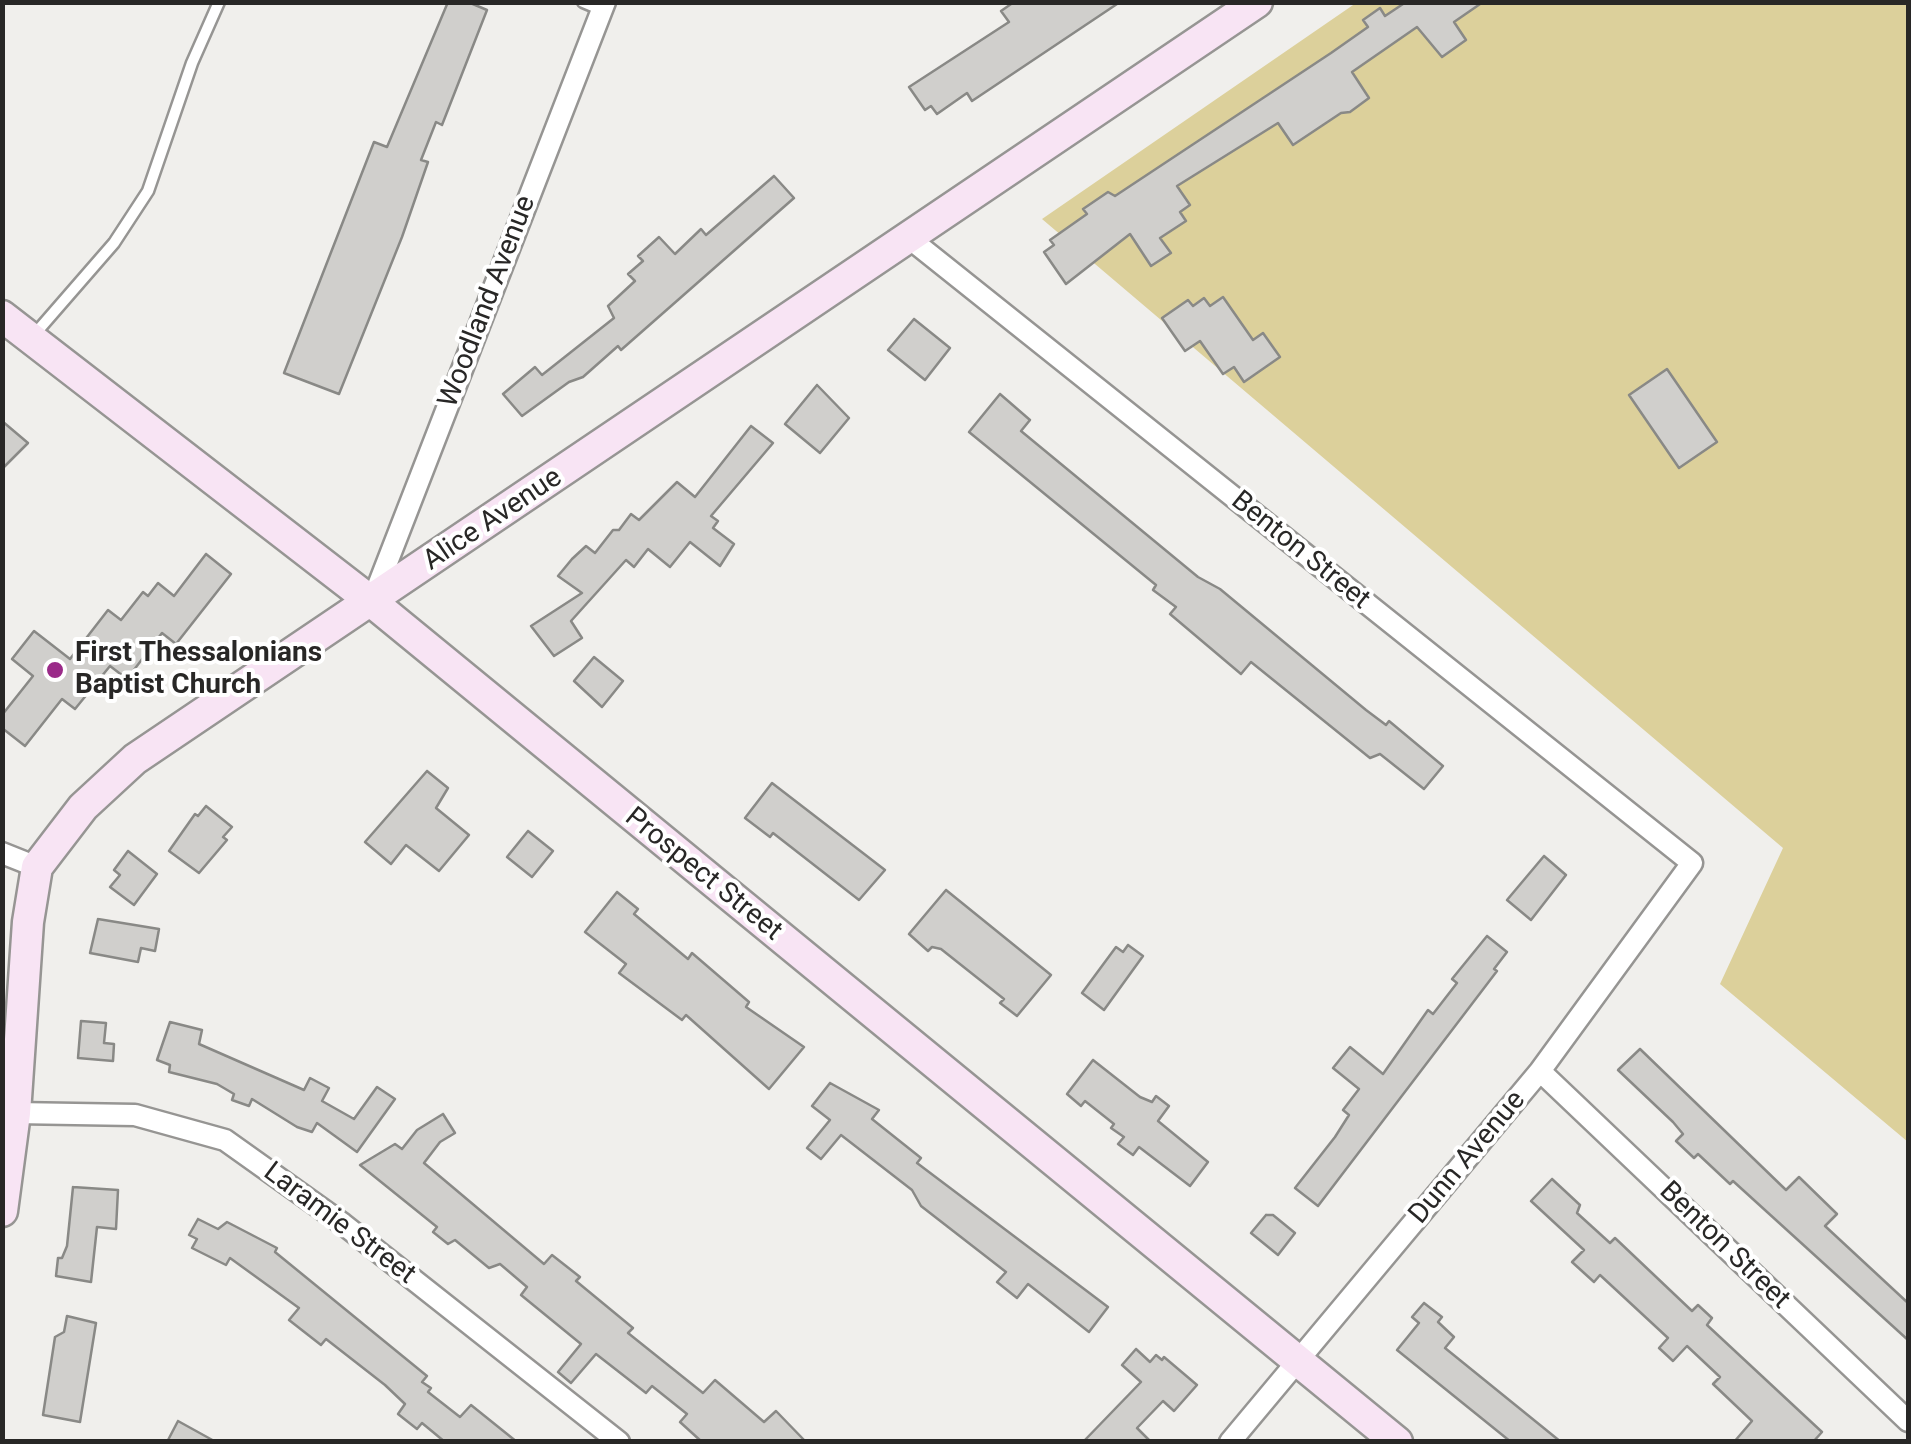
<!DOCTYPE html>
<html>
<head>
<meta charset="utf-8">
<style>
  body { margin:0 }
  #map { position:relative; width:1911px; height:1444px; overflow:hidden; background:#f0efec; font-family:Roboto,sans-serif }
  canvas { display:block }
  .frame { position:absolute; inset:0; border:5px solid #282726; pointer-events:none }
</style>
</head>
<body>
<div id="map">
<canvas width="1911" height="1444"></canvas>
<div class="frame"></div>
</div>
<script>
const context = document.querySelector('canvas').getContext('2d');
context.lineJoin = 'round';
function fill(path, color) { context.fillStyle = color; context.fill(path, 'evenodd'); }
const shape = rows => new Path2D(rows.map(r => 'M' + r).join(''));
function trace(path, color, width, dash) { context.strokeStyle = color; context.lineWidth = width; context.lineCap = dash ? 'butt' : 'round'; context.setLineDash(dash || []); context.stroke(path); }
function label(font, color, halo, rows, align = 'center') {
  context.font = font + ' Roboto,sans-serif'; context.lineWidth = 8; context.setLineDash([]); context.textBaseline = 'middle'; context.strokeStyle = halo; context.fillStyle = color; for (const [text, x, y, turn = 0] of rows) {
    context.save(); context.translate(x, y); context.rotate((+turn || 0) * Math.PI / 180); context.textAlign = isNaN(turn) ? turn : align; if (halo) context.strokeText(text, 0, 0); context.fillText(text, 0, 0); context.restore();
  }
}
const green = shape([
  [1356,3,1908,3,1908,1142,1720,984,1783,848,1042,219]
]);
const building = shape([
  [448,2,468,2,487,10,442,125,436,122,421,160,428,162,402,237,339,394,284,373,374,142,387,147,448,2],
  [1014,2,1120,2,972,101,967,93,937,114,931,106,925,110,909,87,1009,22,1001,11,1014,2],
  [1406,2,1483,2,1454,22,1466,40,1442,57,1417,27,1352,72,1369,98,1350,112,1341,113,1293,145,1278,123,1177,186,1190,205,1180,212,1186,221,1160,238,1171,253,1151,266,1130,234,1066,284,1044,252,1054,245,1050,240,1087,214,1083,209,1108,192,1115,196,1331,53,1368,27,1363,20,1380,8,1385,16,1406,2],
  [774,176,794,198,621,350,618,346,583,377,569,382,522,416,503,394,535,367,542,375,614,318,608,306,635,281,628,274,643,261,638,256,659,237,675,254,701,229,706,235,774,176],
  [1223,297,1253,340,1263,333,1280,357,1244,382,1234,367,1223,374,1200,341,1185,351,1162,318,1188,300,1193,306,1204,298,1210,306,1223,297],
  [914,319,950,348,925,380,888,350,914,319],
  [1667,369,1717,442,1679,468,1629,395,1667,369],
  [817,385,849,418,820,453,785,424,817,385],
  [1000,394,1030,420,1021,431,1198,577,1220,589,1366,710,1386,725,1389,721,1443,766,1424,789,1380,754,1370,758,1251,662,1241,674,1170,614,1176,607,1153,590,1156,585,969,432,1000,394],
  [2,421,28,443,2,469,2,421],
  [751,426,773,443,711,516,718,521,713,528,734,544,720,566,690,542,670,567,648,549,634,567,626,560,571,621,582,638,554,656,531,626,582,593,558,576,572,559,586,546,595,553,613,530,619,530,631,514,639,520,677,482,695,497,751,426],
  [206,554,231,574,176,644,162,633,127,679,110,666,75,709,62,699,25,746,2,728,2,715,33,676,12,659,34,631,70,659,108,610,121,620,143,592,148,596,158,583,174,596,206,554],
  [594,657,623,681,602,707,574,681,594,657],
  [427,771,448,788,436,808,469,835,439,871,406,845,391,864,365,842,427,771],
  [772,783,885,870,859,900,773,833,770,837,745,818,772,783],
  [206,806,232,827,223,837,227,840,199,873,169,851,195,814,198,816,206,806],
  [528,831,553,851,532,877,507,857,528,831],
  [128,851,157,874,134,905,110,887,120,875,114,870,128,851],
  [1544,856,1566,875,1531,920,1507,900,1544,856],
  [946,890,1051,975,1017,1016,1000,1003,1004,999,941,949,932,947,928,951,909,934,946,890],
  [617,892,638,909,634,914,688,959,692,953,749,1002,746,1007,804,1047,769,1089,686,1015,682,1020,619,973,626,964,585,932,617,892],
  [98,919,159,929,155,951,141,948,138,962,90,953,98,919],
  [1487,936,1507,952,1494,969,1497,971,1318,1206,1295,1188,1335,1137,1349,1115,1343,1110,1359,1089,1333,1068,1350,1047,1383,1074,1428,1010,1433,1014,1457,983,1452,979,1487,936],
  [1128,945,1143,956,1104,1010,1082,993,1116,947,1123,952,1128,945],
  [81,1021,106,1023,104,1043,114,1044,113,1061,78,1058,81,1021],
  [170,1022,202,1030,199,1044,304,1090,310,1078,329,1088,322,1101,354,1119,377,1087,395,1099,357,1152,317,1123,312,1132,297,1127,252,1099,249,1106,232,1100,234,1094,217,1084,169,1072,170,1065,157,1060,170,1022],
  [1640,1049,1786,1190,1799,1177,1837,1214,1825,1226,1908,1303,1908,1340,1733,1181,1730,1184,1698,1154,1694,1158,1676,1141,1683,1134,1673,1122,1618,1070,1640,1049],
  [1093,1060,1140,1097,1152,1102,1156,1096,1169,1106,1158,1121,1208,1162,1190,1186,1139,1147,1133,1155,1118,1144,1124,1137,1111,1128,1114,1124,1085,1101,1081,1106,1067,1094,1093,1060],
  [830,1083,879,1110,872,1119,921,1158,917,1163,1108,1307,1089,1332,1028,1284,1017,1298,997,1282,1006,1272,921,1206,912,1190,841,1135,821,1159,807,1148,830,1120,812,1106,830,1083],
  [443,1114,455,1133,440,1142,424,1163,544,1264,552,1255,580,1277,576,1281,633,1328,628,1333,703,1393,715,1380,764,1422,776,1411,806,1442,702,1442,680,1422,687,1414,652,1386,646,1393,596,1354,571,1383,558,1372,581,1344,521,1295,527,1287,500,1264,489,1268,455,1240,448,1244,433,1232,437,1227,360,1165,395,1144,402,1149,417,1130,443,1114],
  [1552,1179,1580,1205,1577,1213,1610,1243,1615,1238,1692,1311,1698,1305,1712,1318,1707,1325,1822,1432,1813,1442,1734,1442,1752,1421,1713,1384,1720,1377,1687,1346,1673,1361,1659,1348,1668,1338,1600,1275,1594,1282,1572,1262,1584,1250,1531,1201,1552,1179],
  [73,1187,118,1190,116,1229,97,1227,91,1282,56,1276,58,1258,62,1258,67,1246,73,1187],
  [1266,1215,1273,1215,1295,1233,1278,1255,1251,1233,1266,1215],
  [198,1219,218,1229,227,1222,277,1248,275,1252,427,1376,422,1382,431,1388,428,1392,460,1417,471,1405,517,1442,445,1442,422,1423,417,1429,398,1414,405,1404,385,1385,326,1339,321,1345,289,1320,299,1308,230,1258,226,1265,192,1248,197,1239,189,1235,198,1219],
  [1424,1303,1442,1317,1438,1322,1454,1337,1445,1348,1561,1442,1511,1442,1397,1350,1419,1323,1412,1317,1424,1303],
  [67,1316,96,1323,80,1422,43,1415,55,1337,64,1332,67,1316],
  [1136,1349,1150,1362,1156,1355,1162,1360,1164,1357,1197,1385,1174,1411,1163,1401,1137,1428,1151,1442,1083,1442,1141,1382,1122,1365,1136,1349],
  [178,1421,216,1442,167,1442,178,1421]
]);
const lane = shape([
  [583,2,602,10],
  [34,335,114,243,148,191,192,63,219,2]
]);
const street = shape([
  [909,238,1692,863,1540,1071,1230,1442],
  [374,596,605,2],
  [2,853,37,867],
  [1540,1071,1908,1421],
  [15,1113,135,1115,225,1140,343,1224,619,1442]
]);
const secondary = shape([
  [2,316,372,602,1397,1442],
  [2,1211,15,1113,28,922,37,867,83,807,135,759,1257,2]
]);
const markers = [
  [55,670,10,"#9a2a88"]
];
const streetNames = [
  ["Woodland Avenue",488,302,-69],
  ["Alice Avenue",493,520,-34],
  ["Benton Street",1300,551,39],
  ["Prospect Street",703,875,39],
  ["Dunn Avenue",1468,1158,-50],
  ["Laramie Street",339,1224,37],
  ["Benton Street",1724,1246,44]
];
const poiNames = [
  ["First Thessalonians",75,654],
  ["Baptist Church",75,686]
];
fill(green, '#dcd09b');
fill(building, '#d0cfcc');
trace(building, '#898986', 2.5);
trace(lane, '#969593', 15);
trace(street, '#969593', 25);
trace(secondary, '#969593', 35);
trace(lane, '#fff', 10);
trace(street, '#fff', 20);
trace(secondary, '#f8e4f4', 30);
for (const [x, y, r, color] of markers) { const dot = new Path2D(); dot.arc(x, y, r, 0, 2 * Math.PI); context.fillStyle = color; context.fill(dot); trace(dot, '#fff', 4); }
label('28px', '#282726', '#fff', streetNames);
label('bold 28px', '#282726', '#fff', poiNames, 'left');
</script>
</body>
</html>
